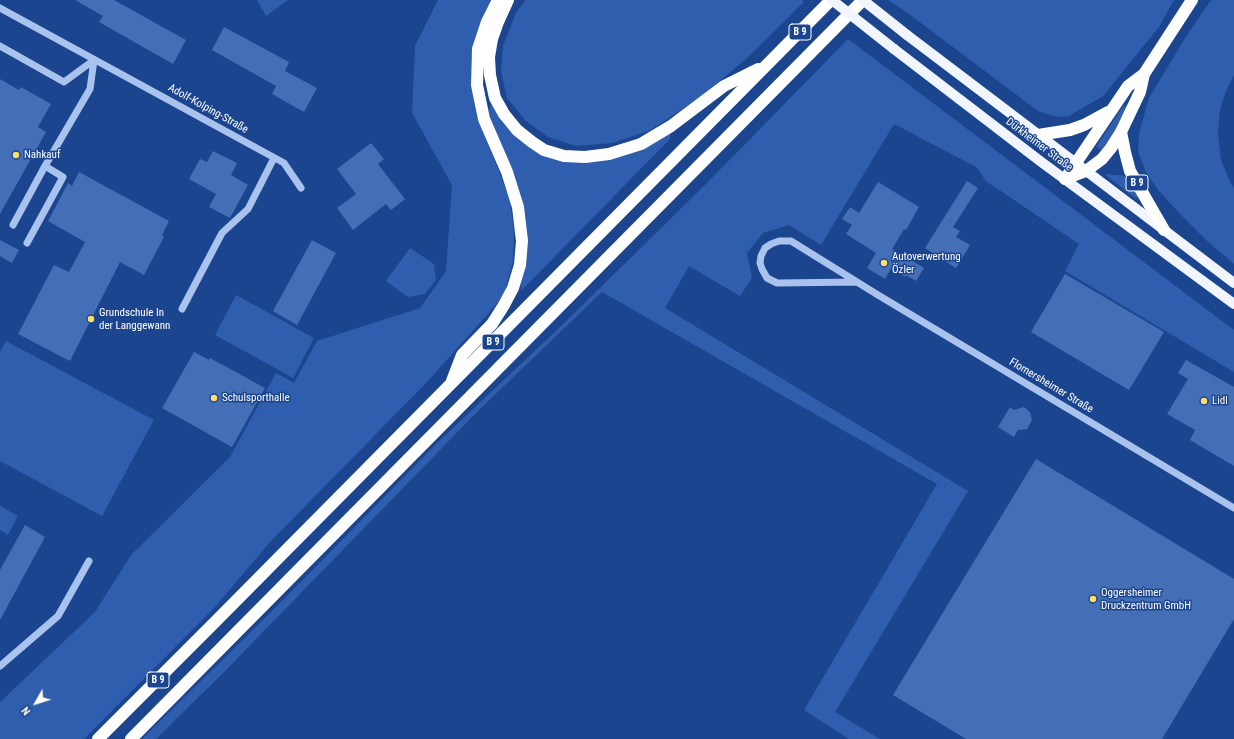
<!DOCTYPE html>
<html>
<head>
<meta charset="utf-8">
<style>
  body { margin:0 }
  #map { position:relative; width:1234px; height:739px; overflow:hidden; background:#1b458f; font-family:"Roboto Condensed",sans-serif }
  canvas { display:block }
  .north { position:absolute; left:16px; top:683px; width:40px; height:40px; -webkit-text-stroke:3px #1b458f; paint-order:stroke; rotate:231deg; font-size:11px; font-weight:700; line-height:16px; text-align:center; color:#fff }
  .north::after { content:''; display:block; margin:auto; width:14px; height:18px; background:#fff; clip-path:polygon(50% 0,100% 100%,50% 72%,0 100%) }
</style>
</head>
<body>
<div id="map">
<canvas width="1234" height="739"></canvas>
<div class="north">N</div>
</div>
<script>
const context = document.querySelector('canvas').getContext('2d');
context.lineJoin = 'round';
function fill(path, color) { context.fillStyle = color; context.fill(path, 'evenodd'); }
const shape = rows => new Path2D(rows.map(r => 'M' + r).join(''));
function trace(path, color, width, dash) { context.strokeStyle = color; context.lineWidth = width; context.lineCap = dash ? 'butt' : 'round'; context.setLineDash(dash || []); context.stroke(path); }
function label(font, color, halo, rows, align = 'center') {
  context.font = font + ' "Roboto Condensed",sans-serif'; context.lineWidth = 3; context.setLineDash([]); context.textBaseline = 'middle'; context.strokeStyle = halo; context.fillStyle = color; for (const [text, x, y, turn = 0] of rows) {
    context.save(); context.translate(x, y); context.rotate((+turn || 0) * Math.PI / 180); context.textAlign = isNaN(turn) ? turn : align; if (halo) context.strokeText(text, 0, 0); context.fillText(text, 0, 0); context.restore();
  }
}
const green = shape([
  [257,0,288,0,266,16],
  [438,0,493,0,472,53,471,82,477,116,510,200,514,232,513,262,503,297,427,382,271,541,215,607,84,739,0,739,0,702,95,612,131,555,230,457,276,373,294,383,317,341,420,308,446,271,452,185,412,113,415,46],
  [525,0,802,0,804,2,746,59,698,99,649,131,612,143,576,146,548,137,526,121,507,98,501,71,503,46,516,13],
  [890,0,1174,0,1159,27,1103,96,1069,116,1057,117,1038,111,905,11,889,1],
  [1211,0,1234,0,1234,75,1226,91,1220,110,1218,134,1221,160,1230,182,1234,188,1234,264,1206,240,1182,216,1158,190,1146,172,1138,152,1139,133,1149,98,1185,38],
  [848,39,1234,330,1234,372,1065,271,1079,244,986,181,976,167,894,124,821,245,789,225,763,233,747,253,752,278,740,296,689,266,665,308,968,491,835,712,880,739,849,739,804,710,937,484,602,292,477,412,227,669,156,739,142,739,279,604,439,441,558,329,706,184],
  [495,98,504,114,544,150,609,154,671,126,670,139,521,291,518,207,484,119],
  [1128,105,1111,139,1102,151,1096,147,1123,106],
  [1104,174,1126,176,1139,196,1136,199],
  [410,248,434,264,436,280,425,294,408,297,386,281],
  [236,295,314,338,293,378,215,335],
  [6,341,154,420,102,516,0,461,0,352],
  [0,506,18,516,8,535,0,530]
]);
const building = shape([
  [75,0,114,0,186,40,173,64,99,22,103,16],
  [224,27,289,62,285,71,317,88,304,112,272,94,276,86,212,50],
  [0,79,19,90,21,87,51,104,38,127,46,132,0,214],
  [371,143,384,159,378,164,405,199,391,210,386,204,353,230,337,208,356,194,337,169],
  [213,151,237,163,231,175,248,185,230,218,209,207,216,194,189,179,200,159,207,162],
  [79,172,169,221,162,235,164,237,144,275,120,262,70,361,18,334,54,265,69,272,85,242,48,221,68,183,72,186],
  [967,181,978,188,953,227,960,231,956,237,970,245,956,268,925,248],
  [878,182,919,207,906,230,904,229,892,249,924,268,916,281,906,275,905,277,891,268,885,279,867,268,876,253,846,234,852,225,842,219,850,207,859,213],
  [0,240,19,250,12,263,0,256],
  [312,240,336,253,297,325,273,311],
  [1065,274,1164,332,1129,390,1031,332],
  [194,352,209,360,210,358,265,388,232,447,162,408],
  [1186,360,1234,387,1234,466,1190,440,1195,430,1167,414,1188,379,1178,373],
  [1010,407,1014,410,1024,407,1030,412,1032,420,1027,429,1018,430,1014,437,998,427],
  [1036,459,1234,579,1234,619,1162,739,966,739,893,695],
  [25,525,45,537,0,620,0,570]
]);
const minor = shape([
  [0,8,284,163,301,188],
  [0,46,64,82,94,60],
  [13,225,45,166],
  [27,243,63,177,45,166,90,89,94,60],
  [857,282,777,283,767,278,762,269,760,263,761,256,765,248,771,244,779,241,791,241,878,295,1234,508],
  [182,309,222,233,248,209,274,158],
  [0,666,58,616,89,561]
]);
const major = shape([
  [907,35,1234,283],
  [894,49,1040,161,1234,304]
]);
const highway = shape([
  [508,0,498,22,492,39,489,57,490,75,495,98,504,114,517,130,532,142,544,150,564,156,585,157,609,154,641,144,671,126,724,86,758,69],
  [1121,132,1125,152,1130,171,1164,230],
  [1038,135,1070,130,1084,125,1108,112],
  [1065,179,1086,171,1102,159,1111,148,1121,132,1140,92,1144,74,1192,0],
  [1065,179,1128,86,1144,74],
  [452,381,462,355,492,324,504,305,513,288,520,265,522,241,518,207,507,172,484,119,477,85,478,49,487,22,498,0],
  [98,739,217,620,831,0],
  [131,739,863,0]
]);
const majorBridge = shape([
  [832,0,894,49],
  [863,0,907,35]
]);
const markers = [
  [16,155,4,"#ffde67"],
  [884,263,4,"#ffde67"],
  [91,319,4,"#ffde67"],
  [214,398,4,"#ffde67"],
  [1204,401,4,"#ffde67"],
  [1093,599,4,"#ffde67"]
];
const shields = [
  [800,32,22],
  [1137,183,22],
  [493,342,22],
  [158,680,22]
];
const shieldNames = [
  ["B 9",800,32],
  ["B 9",1137,183],
  ["B 9",493,342],
  ["B 9",158,680]
];
const streetNames = [
  ["Adolf-Kolping-Straße",208,109,29],
  ["Dürkheimer Straße",1039,145,37],
  ["Flomersheimer Straße",1051,386,31]
];
const poiNames = [
  ["Nahkauf",24,155],
  ["Autoverwertung",892,257],
  ["Özler",892,270],
  ["Grundschule In",99,313],
  ["der Langgewann",99,326],
  ["Schulsporthalle",222,398],
  ["Lidl",1212,401],
  ["Oggersheimer",1101,593],
  ["Druckzentrum GmbH",1101,606]
];
fill(green, '#2e5ead');
fill(building, '#446fb7');
trace(minor, '#aac3ee', 7);
trace(major, '#f0f5ff', 10);
trace(highway, '#fff', 12);
trace(majorBridge, '#f0f5ff', 10);
for (const [x, y, r, color] of markers) { const dot = new Path2D(); dot.arc(x, y, r, 0, 2 * Math.PI); context.fillStyle = color; context.fill(dot); trace(dot, '#1b458f', 1.5); }
for (const [x, y, w] of shields) { const box = new Path2D(); box.roundRect(x - w / 2, y - 8, w, 16, 3); context.fillStyle = '#1b458f'; context.fill(box); trace(box, '#fff', 1); }
label('bold 10px', '#fff', null, shieldNames);
label('11px', '#fff', '#1b458f', streetNames);
label('11px', '#fff', '#1b458f', poiNames, 'left');
</script>
</body>
</html>
